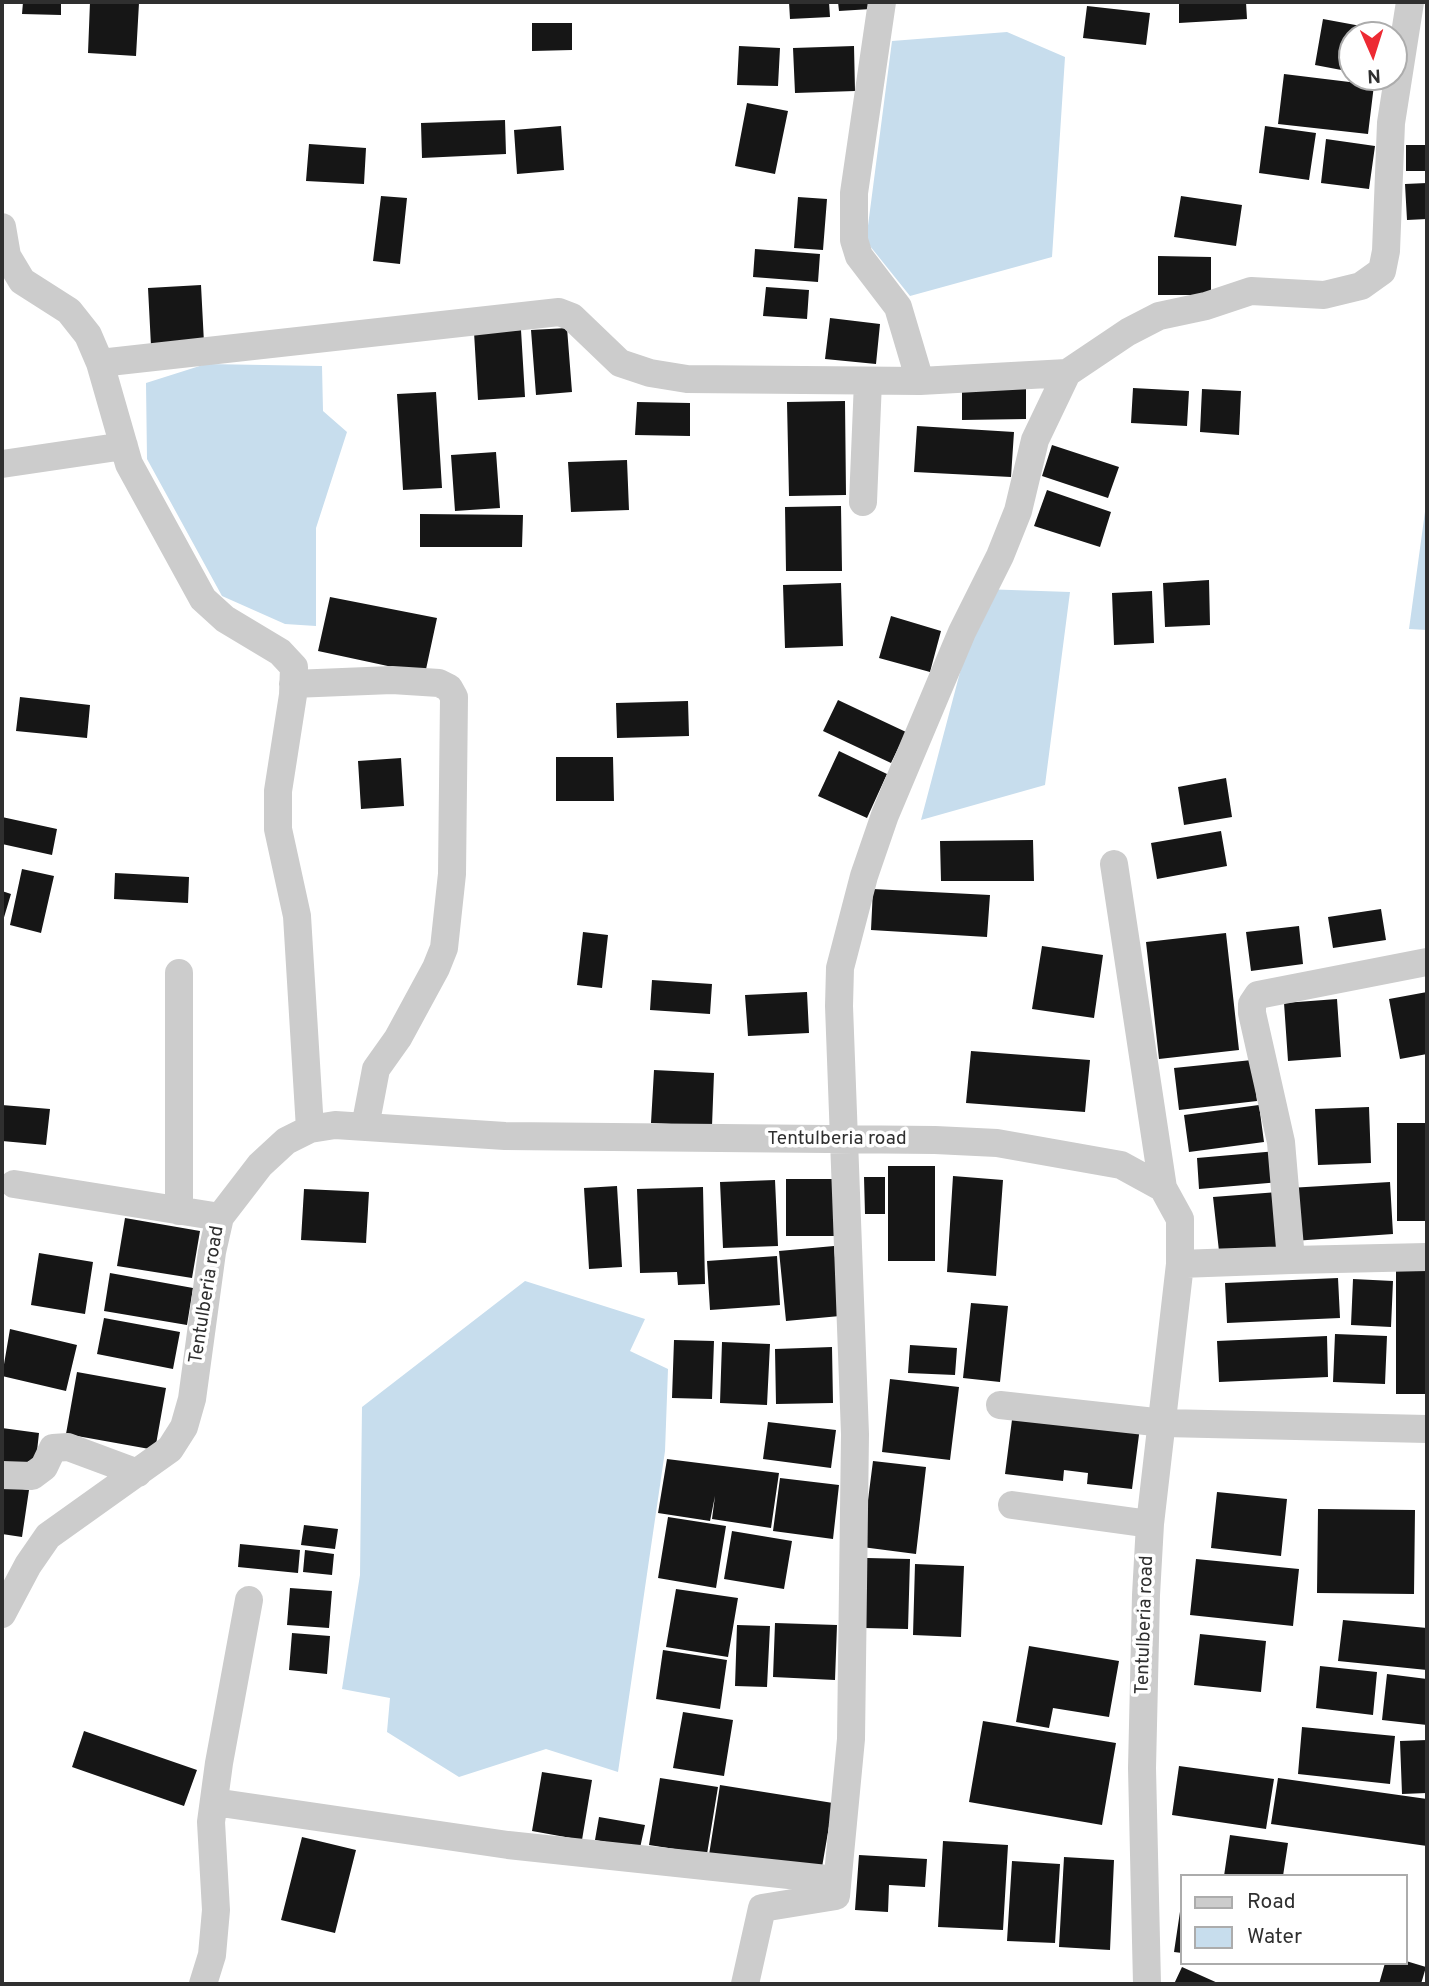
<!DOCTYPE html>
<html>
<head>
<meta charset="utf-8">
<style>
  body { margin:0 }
  #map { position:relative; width:1429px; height:1986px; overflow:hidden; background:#fff; font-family:Overpass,sans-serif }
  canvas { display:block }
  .frame { position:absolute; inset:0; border:4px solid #2f2f2f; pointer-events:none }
  .legend { position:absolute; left:1180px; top:1874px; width:228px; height:91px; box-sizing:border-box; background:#fff; border:2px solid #acacac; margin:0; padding:9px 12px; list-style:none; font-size:21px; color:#2f2f2f }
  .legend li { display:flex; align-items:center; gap:14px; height:35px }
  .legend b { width:35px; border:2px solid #acacac }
  .north { position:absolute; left:1338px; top:21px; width:70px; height:70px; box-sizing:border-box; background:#fff; border:2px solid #acacac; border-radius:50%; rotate:177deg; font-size:19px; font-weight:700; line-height:28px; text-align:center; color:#2f2f2f }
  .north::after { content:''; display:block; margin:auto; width:24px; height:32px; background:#ed2a33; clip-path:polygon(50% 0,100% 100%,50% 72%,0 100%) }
</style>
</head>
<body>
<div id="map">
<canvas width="1429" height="1986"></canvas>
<div class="frame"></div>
<ul class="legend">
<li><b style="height:9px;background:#ccc"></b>Road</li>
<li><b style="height:19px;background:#c7dded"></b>Water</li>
</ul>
<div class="north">N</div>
</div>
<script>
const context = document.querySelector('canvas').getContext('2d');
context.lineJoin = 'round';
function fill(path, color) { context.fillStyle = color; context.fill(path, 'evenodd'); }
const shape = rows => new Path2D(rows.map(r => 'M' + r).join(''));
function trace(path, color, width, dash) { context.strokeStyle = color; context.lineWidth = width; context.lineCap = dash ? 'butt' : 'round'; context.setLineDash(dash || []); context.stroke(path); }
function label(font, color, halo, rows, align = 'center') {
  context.font = font + ' Overpass,sans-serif'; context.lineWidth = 7; context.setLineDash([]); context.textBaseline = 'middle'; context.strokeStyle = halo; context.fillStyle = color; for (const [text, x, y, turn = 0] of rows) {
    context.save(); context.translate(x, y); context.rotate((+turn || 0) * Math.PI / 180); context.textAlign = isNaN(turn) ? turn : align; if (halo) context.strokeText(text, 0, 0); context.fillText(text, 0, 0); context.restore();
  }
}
const water = shape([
  [1007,32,1065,57,1052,257,910,296,866,241,892,41],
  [206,364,322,366,323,411,347,432,316,528,316,626,285,624,222,596,147,459,146,383],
  [1427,497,1427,630,1409,629],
  [982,589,1070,592,1045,785,921,820],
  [525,1281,645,1319,630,1351,668,1369,665,1451,618,1772,546,1749,459,1777,387,1732,390,1698,342,1689,360,1575,362,1407]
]);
const building = shape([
  [23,2,61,2,61,15,22,14],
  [90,2,139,3,136,56,88,53],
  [789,2,829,2,830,17,790,19],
  [838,2,870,2,871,9,839,11],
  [1179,2,1246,2,1247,19,1179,23],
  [1087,6,1150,13,1146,45,1083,38],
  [1323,19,1388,31,1388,35,1352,35,1352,72,1315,65],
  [532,23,572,23,572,50,532,51],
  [739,46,780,48,778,86,737,85],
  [854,46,855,91,795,93,793,48],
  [1284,74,1374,85,1368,134,1278,124],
  [747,103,788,111,775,174,735,166],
  [505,120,506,154,422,158,421,123],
  [561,126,564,170,517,174,514,130],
  [1265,126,1316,133,1309,180,1259,173],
  [1326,139,1375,146,1369,189,1321,183],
  [309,144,366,148,364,184,306,181],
  [1406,145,1427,145,1427,171,1406,171],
  [1427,183,1427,219,1407,220,1405,184],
  [381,196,407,198,400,264,373,261],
  [1181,196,1242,205,1236,246,1174,237],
  [798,197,827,199,823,250,794,248],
  [755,249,820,254,818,282,753,277],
  [1158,256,1211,257,1211,295,1158,295],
  [201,285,204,343,151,346,148,288],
  [766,287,809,290,807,319,763,316],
  [830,318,880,324,876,364,825,359],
  [567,328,572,392,536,395,531,330],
  [521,330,525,397,478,400,474,332],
  [1026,381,1026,419,962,420,962,382],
  [1133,388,1189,391,1187,426,1131,423],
  [1202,389,1241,391,1239,435,1200,432],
  [436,392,442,488,403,490,397,394],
  [845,401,846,495,789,496,787,402],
  [637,402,690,403,690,436,635,435],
  [917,426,1014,432,1011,477,914,472],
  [1052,445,1119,467,1108,498,1042,476],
  [496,452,500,508,455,511,451,455],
  [627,460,629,510,571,512,568,462],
  [1047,490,1111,512,1100,547,1034,526],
  [841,506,842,571,786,571,785,507],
  [420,514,523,515,522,547,420,547],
  [1209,580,1210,625,1165,627,1163,583],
  [841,583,843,646,785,648,783,585],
  [1152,591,1154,643,1114,645,1112,593],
  [330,597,437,618,425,674,318,651],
  [891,616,941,631,930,672,879,658],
  [20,697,90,705,87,738,16,731],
  [838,700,906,732,891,763,823,731],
  [688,701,689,736,617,738,616,703],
  [839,751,887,774,867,818,818,796],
  [556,757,613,757,614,801,556,801],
  [401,758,404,806,361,809,358,761],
  [1226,778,1232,817,1184,825,1178,787],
  [2,817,57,829,52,855,2,844],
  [1221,831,1227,866,1157,879,1151,843],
  [1033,840,1034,881,941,881,940,841],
  [22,869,54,876,41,933,10,925],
  [115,873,189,877,188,903,114,899],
  [873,889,990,895,987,937,871,930],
  [2,891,11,894,2,924],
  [1381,909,1386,940,1333,948,1328,917],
  [1299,926,1303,964,1251,971,1246,932],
  [583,932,608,935,602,988,577,985],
  [1226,933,1239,1050,1159,1059,1146,942],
  [1042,946,1103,955,1094,1018,1032,1009],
  [652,980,712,984,710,1014,650,1010],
  [807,992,809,1033,748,1036,745,995],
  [1427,992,1427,1054,1400,1059,1389,999],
  [1337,999,1341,1057,1288,1061,1284,1003],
  [971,1051,1090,1060,1085,1112,966,1103],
  [1252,1060,1257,1101,1179,1110,1174,1068],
  [654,1070,714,1073,712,1126,651,1123],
  [2,1105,50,1109,46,1145,2,1141],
  [1259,1105,1264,1142,1189,1152,1184,1115],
  [1369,1107,1371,1163,1318,1165,1315,1109],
  [1397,1123,1427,1123,1427,1221,1397,1221],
  [1277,1151,1280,1182,1199,1189,1197,1158],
  [888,1166,935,1166,935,1261,888,1261],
  [953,1176,1003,1180,996,1276,947,1272],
  [864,1177,885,1177,885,1214,865,1214],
  [786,1179,837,1179,838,1236,786,1236],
  [775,1180,778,1246,723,1248,720,1182],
  [1390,1182,1393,1234,1293,1241,1289,1188],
  [617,1186,622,1267,589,1269,584,1188],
  [703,1187,705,1284,678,1285,677,1272,640,1273,637,1189],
  [304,1189,369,1192,366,1243,301,1240],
  [1278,1192,1277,1249,1219,1251,1213,1197],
  [125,1218,200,1231,192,1278,117,1266],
  [834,1246,840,1316,786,1321,779,1251],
  [39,1253,93,1262,85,1314,31,1305],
  [777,1256,780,1305,710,1310,707,1261],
  [1396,1267,1427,1267,1427,1394,1396,1394],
  [110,1273,193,1288,187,1325,104,1311],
  [1338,1278,1340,1318,1227,1323,1225,1283],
  [1353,1279,1393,1281,1391,1327,1351,1325],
  [971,1303,1008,1306,1000,1382,963,1378],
  [104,1318,180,1332,173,1369,97,1354],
  [10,1329,77,1345,66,1391,2,1376],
  [1335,1334,1387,1336,1385,1384,1333,1382],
  [1327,1336,1328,1377,1219,1382,1217,1341],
  [674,1340,714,1341,712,1399,672,1398],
  [722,1342,770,1344,767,1405,720,1403],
  [910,1345,957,1348,955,1375,908,1373],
  [832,1347,833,1403,776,1404,775,1349],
  [77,1372,166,1388,155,1450,66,1434],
  [890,1379,959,1387,950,1460,882,1452],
  [1013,1412,1140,1427,1132,1489,1087,1484,1088,1473,1064,1470,1063,1481,1005,1474],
  [768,1422,836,1430,831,1468,763,1459],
  [2,1428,39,1433,35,1469,2,1465],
  [667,1459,779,1473,771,1528,712,1519,715,1496,710,1521,658,1513],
  [873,1461,926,1467,916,1554,862,1547],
  [780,1478,839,1485,833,1539,773,1531],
  [2,1486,29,1490,22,1537,2,1534],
  [1217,1492,1287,1499,1281,1556,1211,1548],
  [1318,1509,1415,1510,1414,1594,1317,1593],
  [668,1517,726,1526,716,1588,658,1578],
  [304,1525,338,1529,335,1549,301,1545],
  [732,1531,792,1541,784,1589,724,1579],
  [240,1544,300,1550,298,1573,238,1567],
  [305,1550,334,1554,332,1575,303,1572],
  [867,1558,910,1559,908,1629,865,1628],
  [1196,1559,1299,1569,1293,1626,1190,1615],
  [915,1564,964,1566,961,1637,913,1635],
  [290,1588,332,1591,329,1628,287,1625],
  [676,1589,738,1598,728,1657,666,1647],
  [1343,1620,1427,1628,1427,1670,1338,1661],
  [775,1623,837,1625,835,1680,773,1677],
  [737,1625,770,1626,767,1687,735,1686],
  [292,1633,330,1636,327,1674,289,1670],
  [1200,1634,1266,1641,1261,1692,1194,1685],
  [1029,1646,1119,1661,1109,1717,1053,1708,1049,1728,1016,1722],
  [663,1650,727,1660,720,1709,656,1699],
  [1320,1666,1377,1672,1373,1715,1316,1708],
  [1387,1674,1427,1679,1427,1725,1382,1720],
  [683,1712,733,1720,724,1776,673,1768],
  [983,1721,1116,1743,1102,1825,969,1802],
  [1302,1727,1395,1736,1390,1784,1298,1774],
  [84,1731,197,1770,184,1806,72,1767],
  [1427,1740,1427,1793,1402,1794,1400,1741],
  [1179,1766,1274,1779,1266,1829,1172,1815],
  [542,1772,592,1780,582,1840,532,1831],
  [660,1778,718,1787,707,1854,649,1845],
  [1278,1778,1427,1799,1427,1846,1271,1824],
  [720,1785,833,1803,821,1873,709,1855],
  [599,1817,645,1825,640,1848,595,1840],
  [1230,1835,1288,1843,1283,1876,1224,1876],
  [302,1837,356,1850,335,1933,281,1920],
  [943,1841,1008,1845,1003,1930,938,1927],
  [859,1855,927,1859,925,1887,889,1885,888,1912,855,1910],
  [1064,1857,1114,1860,1110,1950,1059,1947],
  [1012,1861,1060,1864,1055,1943,1007,1941],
  [1181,1905,1182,1905,1182,1953,1174,1952],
  [1406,1961,1426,1967,1421,1984,1379,1984,1385,1963],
  [1182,1967,1220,1984,1174,1984]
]);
const street = shape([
  [882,2,854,193,854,240,859,256,898,307,920,381],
  [2,227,7,256,22,281,69,311,88,335,100,363,129,464,203,599,225,619,280,652,294,667,293,695,278,791,278,829,297,916,310,1129],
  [100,363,559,312,572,317,620,363,650,373,687,379,920,381,1067,373],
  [2,464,124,446],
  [863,502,868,381],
  [293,684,392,680,439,683,449,688,454,697,452,874,444,948,436,968,398,1038,376,1069,365,1127],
  [1114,864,1163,1188],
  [14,1184,220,1217],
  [179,1211,179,973],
  [1291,1260,1427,1257],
  [1180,1264,1291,1260,1281,1142,1252,1013,1252,1004,1258,995,1427,962],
  [1000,1405,1164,1423,1427,1429],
  [2,1475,32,1476,44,1467,53,1448,68,1447,138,1473],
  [1012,1505,1150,1524],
  [2,1614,28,1565,48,1536,170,1449,184,1427,192,1399,212,1252,220,1217,260,1165,286,1141,310,1129,335,1125,505,1136,935,1140,997,1143,1121,1165,1163,1188,1180,1219,1180,1264,1150,1524,1146,1595,1142,1768,1147,1984],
  [214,1802,508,1845,836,1880],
  [203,1984,212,1955,216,1910,211,1822,219,1763,249,1600],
  [745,1984,762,1908,836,1896,851,1739,855,1434,839,1006,840,968,864,876,885,815,962,632,1000,556,1018,511,1035,440,1067,373,1128,332,1159,316,1206,306,1251,291,1324,295,1361,286,1382,271,1386,251,1391,123,1410,2]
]);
const streetNames = [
  ["Tentulberia road",837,1140],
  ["Tentulberia road",208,1295,-81],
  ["Tentulberia road",1146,1625,-88]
];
fill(water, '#c7dded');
fill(building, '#161616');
trace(street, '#ccc', 28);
label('19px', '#2f2f2f', '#fff', streetNames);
</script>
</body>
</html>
